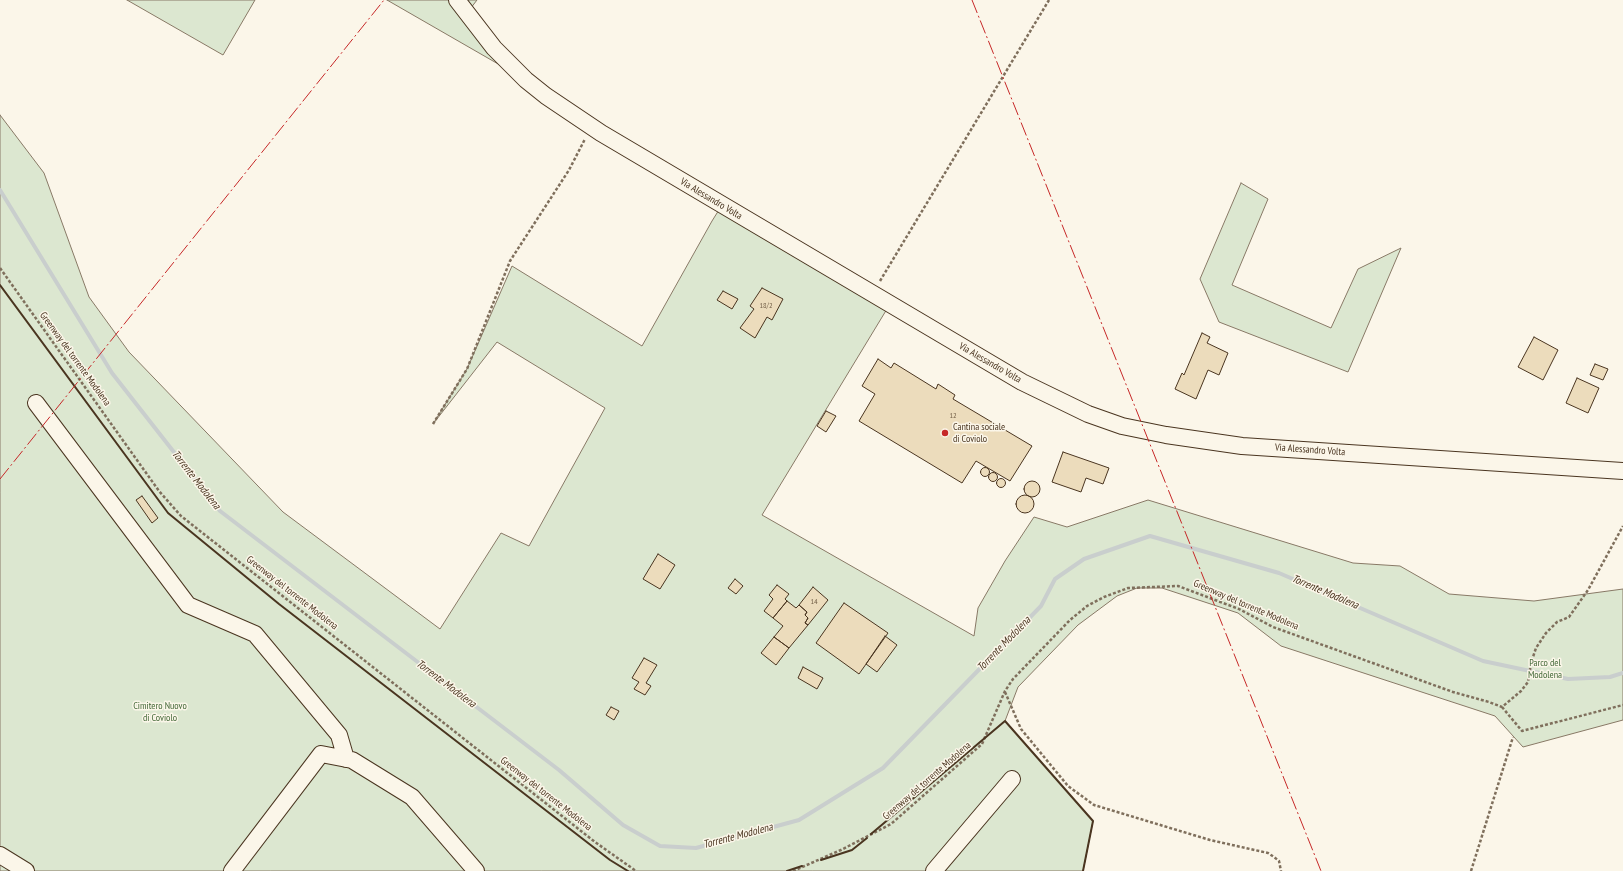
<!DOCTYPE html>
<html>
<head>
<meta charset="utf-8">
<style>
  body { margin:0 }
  canvas { display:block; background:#fbf6e9 }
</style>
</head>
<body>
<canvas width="1623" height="871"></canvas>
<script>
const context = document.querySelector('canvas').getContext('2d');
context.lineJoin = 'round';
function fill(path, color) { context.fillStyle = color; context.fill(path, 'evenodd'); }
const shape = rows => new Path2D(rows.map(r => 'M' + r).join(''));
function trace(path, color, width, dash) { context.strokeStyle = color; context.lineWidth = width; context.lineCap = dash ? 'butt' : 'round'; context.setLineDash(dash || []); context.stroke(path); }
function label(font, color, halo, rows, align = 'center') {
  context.font = font + ' "PT Sans Narrow",sans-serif'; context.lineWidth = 3; context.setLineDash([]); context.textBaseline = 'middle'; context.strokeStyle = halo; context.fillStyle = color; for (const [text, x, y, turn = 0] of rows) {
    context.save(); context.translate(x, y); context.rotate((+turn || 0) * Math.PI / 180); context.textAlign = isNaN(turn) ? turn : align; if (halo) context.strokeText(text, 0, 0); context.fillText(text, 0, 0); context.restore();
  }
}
const green = shape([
  [127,0,255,0,223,55,127,0],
  [387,0,477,0,467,13,526,80,387,0],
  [0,115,44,173,89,297,129,352,283,512,440,629,501,533,529,546,605,408,497,342,433,424,467,369,512,266,642,346,712,221,722,205,890,304,762,515,974,636,978,608,1005,561,1034,517,1067,527,1148,500,1353,563,1400,566,1449,594,1534,601,1623,589,1623,720,1523,747,1495,716,1281,646,1238,613,1162,588,1137,588,1117,596,1078,625,1018,687,1005,721,1093,821,1083,871,0,871,0,115],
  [1241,183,1268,199,1232,285,1331,328,1358,269,1401,248,1348,372,1219,322,1200,279,1241,183]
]);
const stream = shape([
  [0,190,112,373,220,511,559,770,623,825,660,846,696,848,799,820,883,768,1041,606,1055,579,1084,559,1150,536,1279,573,1483,661,1568,679,1610,677,1623,673]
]);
const building = shape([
  [762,288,783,299,772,320,767,317,755,338,740,328,754,309,750,306,762,288],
  [723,291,738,299,732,309,717,300,723,291],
  [1202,333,1210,337,1207,343,1228,353,1219,375,1208,370,1196,399,1175,389,1182,373,1184,375,1202,333],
  [1534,337,1558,350,1543,380,1518,367,1534,337],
  [878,359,891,368,894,363,936,389,938,384,955,395,953,399,1032,446,1010,481,976,461,962,483,859,421,875,394,862,386,878,359],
  [1595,364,1608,369,1603,380,1590,375,1595,364],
  [1577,378,1599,388,1588,413,1566,403,1577,378],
  [826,411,836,416,826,432,817,426,826,411],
  [1063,452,1109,468,1103,484,1086,478,1081,492,1052,482,1063,452],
  '980.5 472a4.5 4.5 0 1 1 9 0a4.5 4.5 0 1 1-9 0Z',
  '988.5 477a4.5 4.5 0 1 1 9 0a4.5 4.5 0 1 1-9 0Z',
  '996.5 483a4.5 4.5 0 1 1 9 0a4.5 4.5 0 1 1-9 0Z',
  '1024 489a8 8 0 1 1 16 0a8 8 0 1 1-16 0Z',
  '1016 504a9 9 0 1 1 18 0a9 9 0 1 1-18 0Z',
  [142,496,158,518,152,523,136,500,142,496],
  [658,554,675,565,660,589,643,579,658,554],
  [735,579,743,586,736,594,728,588,735,579],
  [777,585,789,594,785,599,787,601,773,618,764,611,773,599,769,595,777,585],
  [813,587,828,600,808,625,805,623,808,618,805,615,807,612,799,605,813,587],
  [787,601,796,608,799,605,807,612,805,615,808,618,805,623,808,625,789,648,774,637,783,626,773,618,787,601],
  [844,603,888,633,859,674,816,643,844,603],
  [885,636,897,645,877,672,866,664,885,636],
  [774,637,789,648,776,665,761,653,774,637],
  [644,658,657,665,646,683,651,686,645,695,634,689,639,682,632,678,644,658],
  [803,667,823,678,817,689,798,678,803,667],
  [611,707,619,711,614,720,606,715,611,707]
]);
const path = shape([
  [0,268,159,491,181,516,595,842,636,871],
  [880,281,1049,0],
  [433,424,467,369,510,261,569,170,585,139],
  [1005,692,1021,729,1068,786,1094,805,1210,840,1268,853,1274,857,1279,861,1281,871],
  [1502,707,1522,731,1623,705],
  [793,871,841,850,891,824,982,744,1005,691,1013,679,1070,620,1087,606,1104,597,1128,588,1178,586,1239,609,1273,627,1453,692,1489,702,1502,707,1521,691,1528,682,1531,663,1536,648,1546,633,1557,622,1569,617,1588,590,1623,526],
  [1471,871,1513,737]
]);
const minor = shape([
  [457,0,494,48,526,80,546,96,601,133,1022,382,1088,414,1122,426,1166,435,1242,446,1623,471],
  [36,403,188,605,255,634,339,735,346,759],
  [0,855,26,871],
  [232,871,321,754,352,760,412,797,476,871],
  [934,871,1012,779]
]);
const wall = shape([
  [0,285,168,513,279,604,610,860,628,871],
  [871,834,1005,721,1093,821,1083,871],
  [821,860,852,850,867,838],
  [787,871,802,866]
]);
const power = shape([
  [972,0,1321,871],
  [0,479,384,0]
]);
const markers = [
  [945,433,4,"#c62828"]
];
const numberNames = [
  ["18/2",766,306],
  ["12",953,416],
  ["14",814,602]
];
const streetNames = [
  ["Via Alessandro Volta",711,199,31],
  ["Greenway del torrente Modolena",75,359,54],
  ["Via Alessandro Volta",990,363,30],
  ["Via Alessandro Volta",1310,450,4],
  ["Greenway del torrente Modolena",292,593,38],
  ["Greenway del torrente Modolena",1246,605,23],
  ["Greenway del torrente Modolena",927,781,-41],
  ["Greenway del torrente Modolena",546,794,38]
];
const poiNames = [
  ["Cantina sociale",953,427],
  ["di Coviolo",953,439]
];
const parkNames = [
  ["Parco del",1545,663],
  ["Modolena",1545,675],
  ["Cimitero Nuovo",160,706],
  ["di Coviolo",160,718]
];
const waterNames = [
  ["Torrente Modolena",196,480,52],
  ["Torrente Modolena",1325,592,23],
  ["Torrente Modolena",1004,644,-46],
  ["Torrente Modolena",446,684,37],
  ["Torrente Modolena",738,836,-15]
];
fill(green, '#dce7d0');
trace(green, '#887966', 1);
trace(stream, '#c9cecd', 4);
fill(building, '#ecdcbc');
trace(building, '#4a3520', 1);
trace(minor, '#4a3520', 18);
trace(path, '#7f6f5c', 2.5, [3, 2]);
trace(minor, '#fbf6e9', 16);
trace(wall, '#4a3520', 2);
trace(power, '#c62828', 1, [14, 3, 2, 3]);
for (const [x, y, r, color] of markers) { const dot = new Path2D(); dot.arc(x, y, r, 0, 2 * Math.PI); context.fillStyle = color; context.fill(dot); trace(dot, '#fbf6e9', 1.5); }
label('8px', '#725f47', null, numberNames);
label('10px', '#4a3520', '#fbf6e9', streetNames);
label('10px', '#4a3520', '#fbf6e9', poiNames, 'left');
label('10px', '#436837', '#fbf6e9', parkNames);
label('italic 11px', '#4a3520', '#fbf6e9', waterNames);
</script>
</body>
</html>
